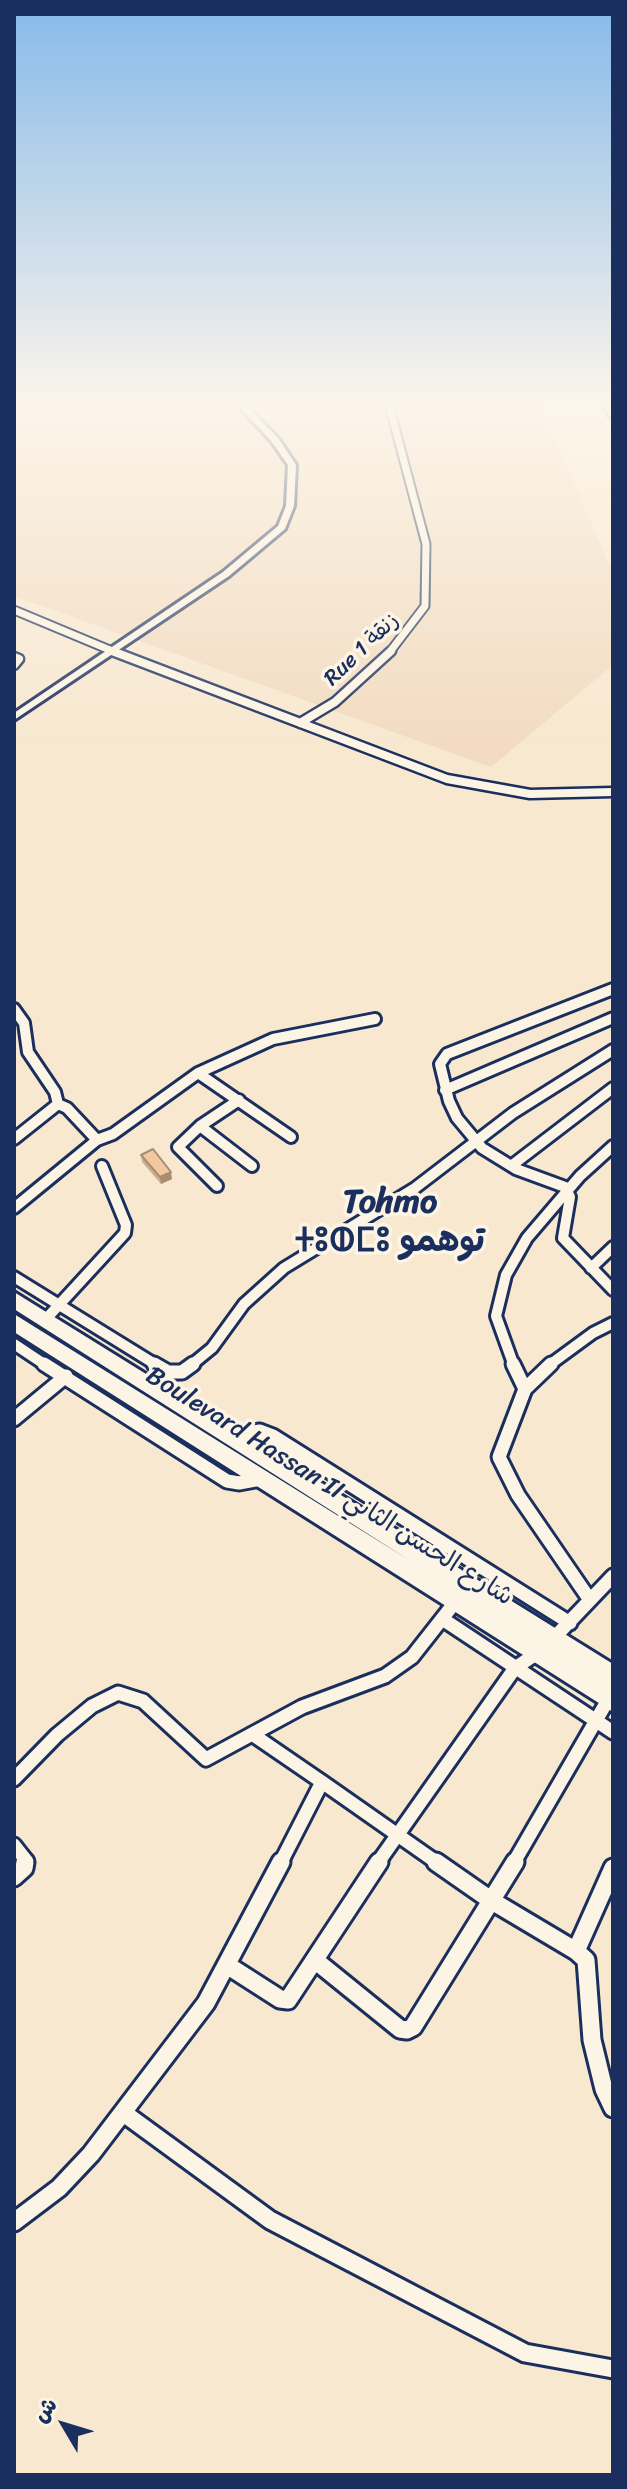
<!DOCTYPE html>
<html>
<head>
<meta charset="utf-8">
<style>
  body { margin:0 }
  #map { position:relative; width:627px; height:2489px; overflow:hidden; background:#f8e8d0; font-family:Sriracha,"Playpen Sans Arabic",sans-serif }
  canvas { display:block }
  .frame { position:absolute; inset:0; border:16px solid #1b2f5e; pointer-events:none }
  .north { position:absolute; left:24px; top:2385px; width:80px; height:80px; -webkit-text-stroke:6px #fcf5e5; paint-order:stroke; rotate:308deg; font-size:22px; font-weight:700; line-height:32px; text-align:center; color:#1b2f5e }
  .north::after { content:''; display:block; margin:auto; width:28px; height:36px; background:#1b2f5e; clip-path:polygon(50% 0,100% 100%,50% 72%,0 100%) }
</style>
</head>
<body>
<div id="map">
<canvas width="627" height="2489"></canvas>
<div class="frame"></div>
<div class="north">ش</div>
</div>
<script>
const context = document.querySelector('canvas').getContext('2d');
context.lineJoin = 'round';
function fill(path, color) { context.fillStyle = color; context.fill(path, 'evenodd'); }
const shape = rows => new Path2D(rows.map(r => 'M' + r).join(''));
function trace(path, color, width, dash) { context.strokeStyle = color; context.lineWidth = width; context.lineCap = dash ? 'butt' : 'round'; context.setLineDash(dash || []); context.stroke(path); }
function label(font, color, halo, rows, align = 'center') {
  context.font = font + ' Sriracha,"Playpen Sans Arabic","Noto Sans Tifinagh",sans-serif'; context.lineWidth = 7; context.setLineDash([]); context.textBaseline = 'middle'; context.strokeStyle = halo; context.fillStyle = color; for (const [text, x, y, turn = 0] of rows) {
    context.save(); context.translate(x, y); context.rotate((+turn || 0) * Math.PI / 180); context.textAlign = isNaN(turn) ? turn : align; if (halo) context.strokeText(text, 0, 0); context.fillText(text, 0, 0); context.restore();
  }
}
const built = shape([
  [14,401,538,401,613,573,613,665,491,767,14,596]
]);
const minorFar4 = shape([
  [388,401,426,544,425,606,389,653],
  [14,610,117,653]
]);
const minorFar3 = shape([
  [112,651,447,779,530,794,613,792],
  [14,657,19,659,14,665],
  [300,723,335,702,391,651]
]);
const minorFar2 = shape([
  [613,989,447,1054,440,1064,449,1101,457,1118,482,1148,516,1169,565,1187,570,1197,563,1238,613,1290],
  [14,1009,24,1023,28,1052,55,1092,58,1104],
  [198,1073,291,1137],
  [445,1090,613,1018],
  [200,1126,252,1166],
  [14,1139,58,1104,67,1108,97,1140],
  [511,1166,613,1088],
  [217,1186,178,1147,200,1126,239,1100],
  [14,1208,97,1140,113,1134,198,1073,273,1039,375,1019],
  [591,1268,613,1247],
  [14,1277,158,1366],
  [46,1319,125,1233,126,1225,102,1166],
  [14,1344,47,1366],
  [190,1366,212,1348,244,1304,284,1268,415,1188,513,1113,613,1050],
  [514,1366,496,1316,506,1275,527,1238,580,1176,613,1146],
  [548,1366,593,1333,613,1323]
]);
const minorFar1 = shape([
  [44,1364,227,1481,239,1483,261,1479],
  [154,1364,168,1372,182,1372,193,1364],
  [513,1364,525,1389],
  [551,1364,525,1389,499,1457,518,1495,590,1600],
  [14,1419,66,1376],
  [229,1436,260,1431,273,1436,570,1623],
  [444,1620,613,1732],
  [552,1640,613,1576],
  [252,1734,322,1782],
  [14,1779,57,1735,92,1706,118,1693,143,1701,206,1759,302,1707,385,1676,412,1657,456,1601],
  [14,1845,25,1859,24,1864],
  [280,1864,322,1782,439,1864],
  [377,1864,515,1668,540,1651],
  [513,1864,609,1698]
]);
const minor = shape([
  [436,1862,492,1901,576,1951,613,1868],
  [14,1877,24,1868,25,1862],
  [576,1951,586,1960,592,2040,604,2089,613,2108],
  [316,1961,400,2029,407,2030,413,2027,515,1862],
  [227,1965,280,1999,288,2000,379,1862],
  [125,2114,270,2220,525,2353,613,2369],
  [14,2222,59,2188,91,2154,206,2003,281,1862]
]);
const tertiary = shape([
  [234,401,242,401,278,438,296,465,294,506,285,529,229,576,14,720,14,713,223,572,278,526,286,506,288,465,272,442,234,401]
]);
const primary = shape([
  [14,1292,613,1664,613,1712,14,1332,14,1314,409,1560,14,1309,14,1292]
]);
const trunk = shape([
  [601,401,611,401,613,418,610,417,601,401]
]);
const wall = shape([
  [141,1155,172,1179,161,1184,142,1162]
]);
const shadedWall = shape([
  [171,1172,172,1179,161,1184,160,1177]
]);
const building = shape([
  [153,1149,171,1172,160,1177,141,1155,153,1149]
]);
const farStreetnames = [
  ["Rue 1 زنقة",362,650,-44]
];
const streetNames = [
  ["Boulevard Hassan II شارع الحسن الثاني",329,1487,32]
];
const districtNames = [
  ["Tohmo",390,1203],
  ["ⵜⵓⵀⵎⵓ توهمو",390,1242]
];
fill(built, '#f2dbc0');
trace(minorFar4, '#1b2f5e', 11);
trace(minorFar3, '#1b2f5e', 13);
trace(minorFar2, '#1b2f5e', 16);
trace(minorFar1, '#1b2f5e', 19);
trace(minor, '#1b2f5e', 23);
trace(tertiary, '#1b2f5e', 6);
trace(primary, '#1b2f5e', 6);
trace(trunk, '#1b2f5e', 6);
trace(minorFar4, '#fcf5e5', 7);
trace(minorFar3, '#fcf5e5', 8);
trace(minorFar2, '#fcf5e5', 10);
trace(minorFar1, '#fcf5e5', 13);
trace(minor, '#fcf5e5', 17);
fill(tertiary, '#fcf5e5');
fill(primary, '#fcf5e5');
fill(trunk, '#fcf5e5');
fill(wall, '#cead8a');
fill(shadedWall, '#a88d70');
fill(building, '#f0c9a0');
trace(building, '#a88d70', 2);
const sky = context.createLinearGradient(0, 0, 0, 749);
sky.addColorStop(0, '#86b9ea');
sky.addColorStop(0.54, '#fcf5ea');
sky.addColorStop(1, '#fcf5ea00');
context.fillStyle = sky;
context.fillRect(0, 0, 627, 749);
label('22px', '#1b2f5e', '#fcf5e5', farStreetnames);
label('26px', '#1b2f5e', '#fcf5e5', streetNames);
label('bold 34px', '#1b2f5e', '#fcf5e5', districtNames);
</script>
</body>
</html>
